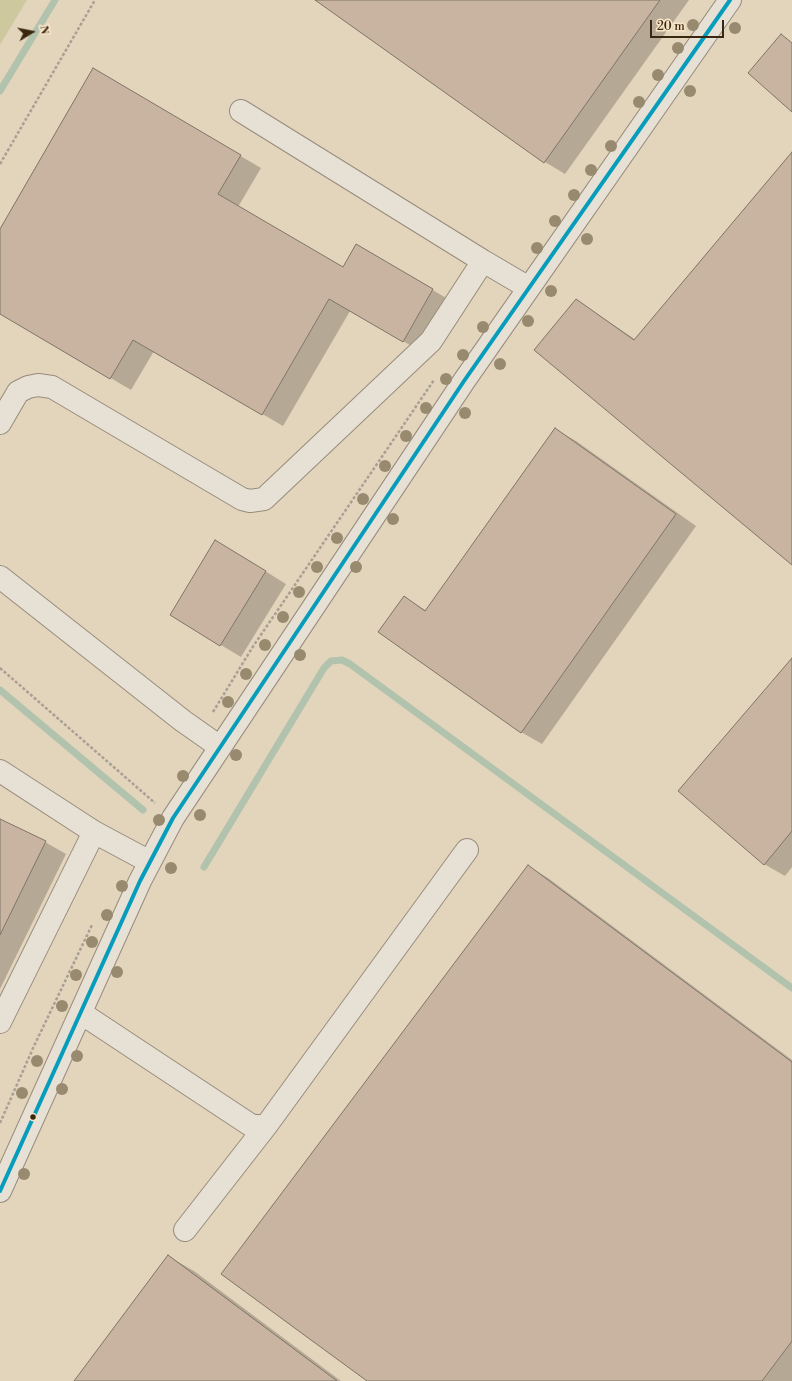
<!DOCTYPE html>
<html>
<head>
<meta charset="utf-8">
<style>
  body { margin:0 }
  #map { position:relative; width:792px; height:1381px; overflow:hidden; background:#e3d4bc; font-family:"Libre Bodoni",serif }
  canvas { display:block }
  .north { position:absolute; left:12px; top:12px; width:40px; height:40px; -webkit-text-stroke:3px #f8e5c8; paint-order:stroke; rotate:80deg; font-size:11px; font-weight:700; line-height:16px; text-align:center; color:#3a2712 }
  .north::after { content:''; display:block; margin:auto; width:14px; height:18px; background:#3a2712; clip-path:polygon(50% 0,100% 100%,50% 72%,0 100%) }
  .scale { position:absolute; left:650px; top:20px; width:74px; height:18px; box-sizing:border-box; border:2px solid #3a2712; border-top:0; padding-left:5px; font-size:12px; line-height:14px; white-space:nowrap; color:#3a2712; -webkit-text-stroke:3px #f8e5c8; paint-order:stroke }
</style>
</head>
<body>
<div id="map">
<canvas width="792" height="1381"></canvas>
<div class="north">N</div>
<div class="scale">20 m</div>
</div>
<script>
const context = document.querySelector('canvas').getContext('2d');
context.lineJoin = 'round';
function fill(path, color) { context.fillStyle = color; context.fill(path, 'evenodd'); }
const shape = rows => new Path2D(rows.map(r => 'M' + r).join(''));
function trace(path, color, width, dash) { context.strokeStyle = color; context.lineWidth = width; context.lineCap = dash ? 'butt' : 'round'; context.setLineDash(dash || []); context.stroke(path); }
const green = shape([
  [0,0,27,0,0,45]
]);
const shadow = shape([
  [317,0,689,0,565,174,545,162],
  [94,70,261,168,238,207,343,268,356,245,453,302,424,353,350,311,283,426,154,351,131,390,0,313,0,231],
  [792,153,792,564,576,301,596,313,636,340],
  [555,429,576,441,696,526,542,744,521,732,404,597,427,611],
  [236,553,286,584,241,657,171,615],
  [792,660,792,867,785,876,764,864],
  [0,820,45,842,66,854,0,989],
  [528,866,548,878,792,1060,792,1381,369,1381],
  [168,1256,194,1271,341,1381,75,1381]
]);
const stream = shape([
  [0,91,55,0],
  [0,690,143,810],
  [204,867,324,668,331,661,342,660,350,664,792,988]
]);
const building = shape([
  [315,0,660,0,544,163,315,0],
  [781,34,792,43,792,112,748,73,781,34],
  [93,68,241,155,218,194,343,267,356,244,433,289,403,342,329,299,262,415,133,340,110,379,0,314,0,229,93,68],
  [792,152,792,565,534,350,576,299,634,340,792,152],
  [555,428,676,514,521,733,378,632,404,596,425,611,555,428],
  [215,540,266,571,220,646,170,615,215,540],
  [792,658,792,831,764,865,678,791,792,658],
  [0,819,46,841,0,935,0,819],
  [528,865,792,1062,792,1341,762,1381,367,1381,221,1274,528,865],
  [168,1255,337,1381,74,1381,168,1255]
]);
const path = shape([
  [0,164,95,0],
  [0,668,155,803],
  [213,712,252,648,434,380],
  [0,1123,34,1046,92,925]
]);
const minor = shape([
  [241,111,483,261,529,288],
  [0,423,18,392,28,387,38,385,52,387,242,499,250,501,264,499,431,341,483,261],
  [0,577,183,721,220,747],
  [0,771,94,832],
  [81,1013,252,1126,266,1126,467,850],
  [0,1022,94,832,150,862],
  [0,1191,140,881,173,818,464,381,730,0],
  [185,1230,266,1126]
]);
const bus1 = shape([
  [0,1191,140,881,173,818,464,381,730,0]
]);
const trees = [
  [693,25],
  [735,28],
  [678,48],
  [658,75],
  [690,91],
  [639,102],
  [611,146],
  [591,170],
  [574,195],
  [555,221],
  [587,239],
  [537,248],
  [551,291],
  [528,321],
  [483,327],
  [463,355],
  [500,364],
  [446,379],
  [426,408],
  [465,413],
  [406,436],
  [385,466],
  [363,499],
  [393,519],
  [337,538],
  [317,567],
  [356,567],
  [299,592],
  [283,617],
  [265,645],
  [300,655],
  [246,674],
  [228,702],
  [236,755],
  [183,776],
  [200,815],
  [159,820],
  [171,868],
  [122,886],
  [107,915],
  [92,942],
  [117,972],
  [76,975],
  [62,1006],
  [77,1056],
  [37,1061],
  [62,1089],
  [22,1093],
  [24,1174]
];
const markers = [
  [33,1117,3.5,"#3a2712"]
];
fill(green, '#cec89f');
fill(shadow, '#0003');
trace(stream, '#b1c2ad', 7);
fill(building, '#c9b4a2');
trace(building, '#7f7466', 1);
trace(minor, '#978c7c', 24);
trace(path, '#a8a095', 2.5, [3, 2]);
trace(minor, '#e7e0d4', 22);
trace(bus1, '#069cbb', 4);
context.fillStyle = '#988a6f';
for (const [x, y] of trees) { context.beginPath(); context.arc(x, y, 6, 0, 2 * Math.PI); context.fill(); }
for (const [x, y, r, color] of markers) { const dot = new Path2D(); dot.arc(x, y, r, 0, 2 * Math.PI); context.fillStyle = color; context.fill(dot); trace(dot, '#f8e5c8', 1.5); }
</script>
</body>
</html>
